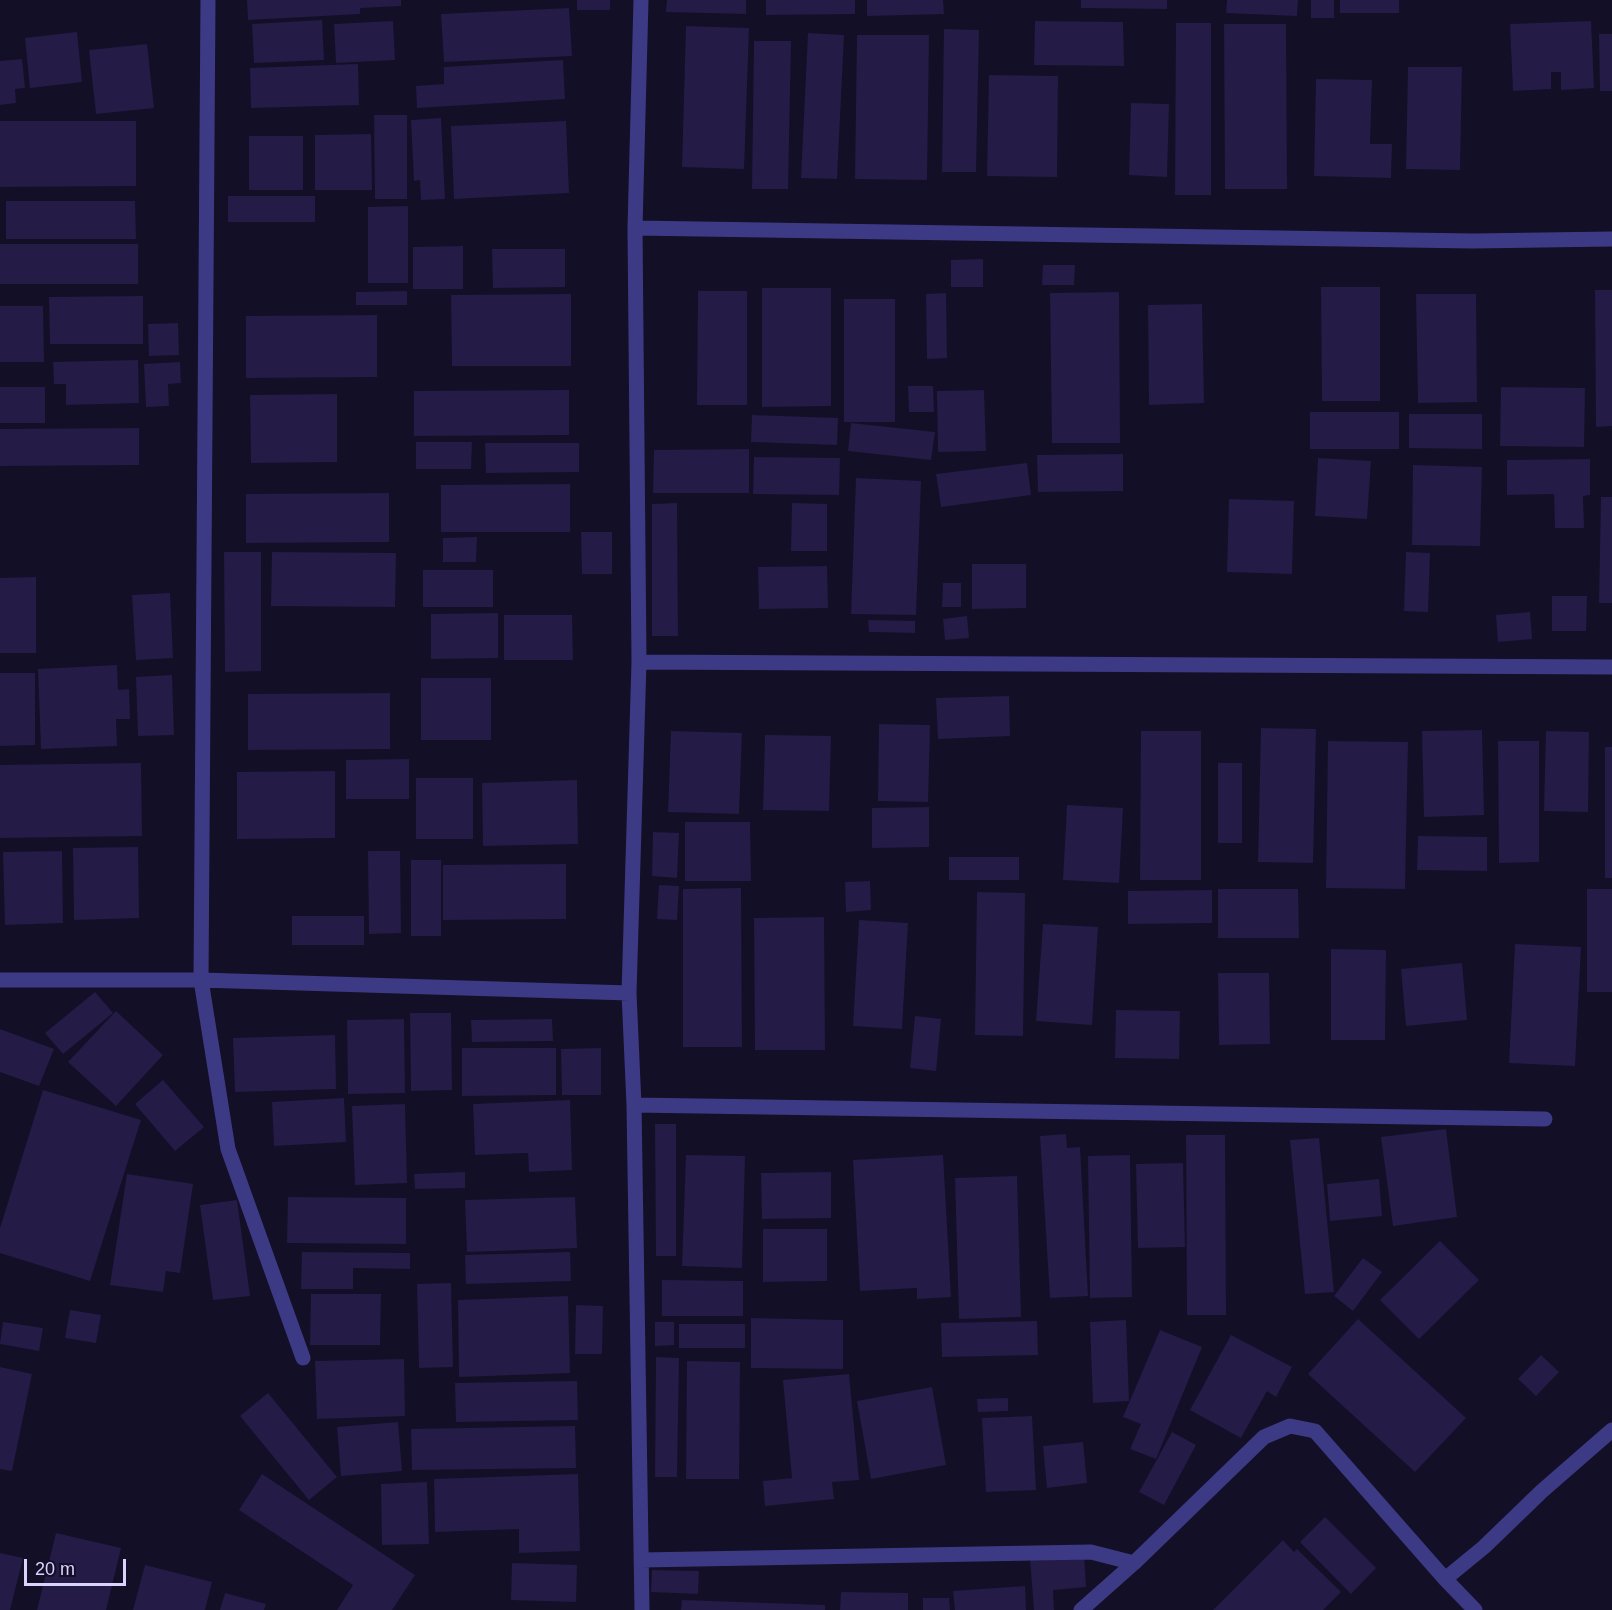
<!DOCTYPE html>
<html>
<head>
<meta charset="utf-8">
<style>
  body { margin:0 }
  #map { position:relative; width:1612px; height:1610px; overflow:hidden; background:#130f26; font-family:Arial,sans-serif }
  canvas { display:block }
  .scale { position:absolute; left:24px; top:1559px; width:102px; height:27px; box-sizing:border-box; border:3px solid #d9d4ff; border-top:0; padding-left:8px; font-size:18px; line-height:21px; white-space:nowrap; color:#d9d4ff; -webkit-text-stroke:4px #130f26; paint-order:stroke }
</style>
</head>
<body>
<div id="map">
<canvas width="1612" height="1610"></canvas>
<div class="scale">20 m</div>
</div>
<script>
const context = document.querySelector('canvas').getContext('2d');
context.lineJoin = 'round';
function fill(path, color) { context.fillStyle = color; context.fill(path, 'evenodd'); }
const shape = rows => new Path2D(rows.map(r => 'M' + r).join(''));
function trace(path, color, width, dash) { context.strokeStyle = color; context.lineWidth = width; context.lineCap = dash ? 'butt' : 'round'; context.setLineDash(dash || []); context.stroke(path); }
const building = shape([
  [247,0,401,0,401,6,360,8,360,14,248,20],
  [577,0,610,0,610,10,577,10],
  [667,0,746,0,746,14,666,12],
  [766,0,855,0,855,14,766,15],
  [867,0,943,0,944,14,867,16],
  [1081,0,1167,0,1167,9,1081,8],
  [1227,0,1298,0,1297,16,1226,13],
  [1311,0,1334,0,1334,18,1311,18],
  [1340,0,1399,0,1399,13,1340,13],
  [569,8,572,56,444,62,441,14],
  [322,20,324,60,254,63,252,24],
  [393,21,395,60,336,63,334,24],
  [1035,21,1123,22,1124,66,1034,65],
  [1591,21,1594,88,1561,90,1561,72,1551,72,1551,89,1513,91,1510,24],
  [1176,23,1211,23,1211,195,1175,195],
  [1224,24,1286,24,1287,189,1225,189],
  [686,26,749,28,744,169,682,167],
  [944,29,979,30,976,172,942,172],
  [77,32,82,82,30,88,25,38],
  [808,33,844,35,837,179,801,178],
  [1599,34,1612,34,1612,91,1600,91],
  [857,35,929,35,927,180,855,179],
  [754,41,791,41,788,189,752,189],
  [147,44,154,108,96,114,89,50],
  [22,59,25,88,15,89,16,103,0,105,0,61],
  [563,60,565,99,417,108,416,86,444,84,444,67],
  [358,64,359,105,251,108,250,68],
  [1408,67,1462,67,1460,170,1406,169],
  [989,75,1058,76,1057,177,987,176],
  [1316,79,1372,80,1370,144,1392,144,1391,178,1314,176],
  [1131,103,1169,104,1167,177,1129,175],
  [374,115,407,115,407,199,375,199],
  [441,118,445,199,421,200,420,180,414,181,411,120],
  [0,121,136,121,136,186,0,187],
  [566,121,569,193,454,199,451,126],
  [371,134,372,190,315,190,315,135],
  [249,136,303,136,303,190,249,190],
  [228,196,315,196,315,222,228,222],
  [6,201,135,201,136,239,6,239],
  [408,206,408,283,368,283,368,207],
  [0,244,138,244,138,284,0,284],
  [463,246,463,289,413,289,413,247],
  [492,249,565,249,565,287,493,288],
  [983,259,983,287,951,287,951,260],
  [1043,265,1075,265,1074,285,1042,285],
  [1321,287,1380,287,1380,401,1322,401],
  [762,288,831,288,831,406,762,407],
  [1595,290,1612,290,1612,426,1596,427],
  [407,291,407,305,356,305,356,292],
  [698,291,747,291,747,405,697,405],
  [1119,292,1120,443,1052,443,1050,293],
  [946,293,947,358,927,359,926,294],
  [571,294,571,366,452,366,451,295],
  [1416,294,1476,294,1477,402,1418,403],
  [143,296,143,344,50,344,49,297],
  [844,299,895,299,895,422,844,422],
  [1202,304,1204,403,1149,405,1148,305],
  [0,306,43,306,44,362,0,362],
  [377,315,377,377,246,378,246,316],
  [178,323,179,355,149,356,148,324],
  [138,360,139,403,66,405,66,384,54,384,53,362],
  [180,362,181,383,168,384,169,406,146,407,144,364],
  [908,386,933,386,934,412,909,412],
  [0,387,45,387,45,423,0,423],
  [1501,387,1585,388,1584,447,1500,446],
  [569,390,569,435,414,436,414,391],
  [984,390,986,451,938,452,937,391],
  [337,394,337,462,251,463,250,395],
  [1310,412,1399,412,1399,449,1310,449],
  [1409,414,1482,414,1482,449,1409,448],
  [752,415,838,418,837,445,751,442],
  [851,423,935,432,931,460,848,451],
  [139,428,139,465,0,466,0,429],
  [416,442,472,442,471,469,416,469],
  [485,443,579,443,579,472,486,473],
  [749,449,749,493,653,493,654,450],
  [1123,454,1123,491,1038,492,1037,455],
  [754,457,840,458,839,495,753,494],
  [1318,458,1371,461,1367,519,1315,516],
  [1590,459,1590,495,1583,496,1584,528,1555,528,1554,494,1507,495,1507,460],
  [1027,463,1031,495,941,507,936,474],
  [1413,465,1482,467,1480,546,1412,545],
  [856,478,921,481,916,615,851,614],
  [570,484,570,532,441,532,441,485],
  [389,493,389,542,246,543,246,494],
  [1601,497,1612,497,1612,603,1599,603],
  [1229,499,1294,501,1292,574,1227,572],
  [677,503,678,636,652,636,652,504],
  [792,503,827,504,827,551,791,551],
  [581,532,612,532,612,574,582,574],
  [477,537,476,562,443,562,443,538],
  [224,552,261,552,261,671,225,672],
  [272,552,396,553,395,607,271,606],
  [1406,552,1430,553,1428,612,1404,611],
  [972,564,1026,564,1026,608,972,609],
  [827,566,828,608,759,609,758,567],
  [423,570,493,570,493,607,423,607],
  [36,577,36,653,0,653,0,578],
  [943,583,961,583,961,607,942,607],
  [170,593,173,658,136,660,132,595],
  [1552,596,1587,596,1586,631,1552,631],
  [1530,612,1532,639,1498,642,1496,615],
  [498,613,498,658,431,659,431,614],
  [504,615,572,615,573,660,504,660],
  [967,616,969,638,945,640,943,619],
  [868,620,915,621,915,633,869,632],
  [117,665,118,690,129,689,130,719,116,719,117,746,41,749,38,669],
  [0,673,35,673,35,745,0,746],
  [172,675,174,735,138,736,136,677],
  [421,678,491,678,491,740,421,740],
  [390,693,390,749,248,750,248,694],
  [1009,696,1010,736,938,739,936,698],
  [879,724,930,725,928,802,878,801],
  [1261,728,1316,729,1313,863,1258,862],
  [1482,730,1484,815,1424,817,1422,731],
  [671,731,742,733,739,814,668,812],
  [1141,731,1201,731,1201,880,1140,880],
  [1546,731,1589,732,1588,812,1544,811],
  [765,735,831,736,829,811,763,810],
  [1328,741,1408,742,1405,889,1326,888],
  [1498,741,1539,741,1539,862,1499,863],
  [1605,747,1612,747,1612,878,1605,878],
  [409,759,409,799,346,799,346,760],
  [141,763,142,836,0,838,0,765],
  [1218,763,1242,763,1242,843,1218,843],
  [335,771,335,838,237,839,237,772],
  [416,778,473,778,473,839,416,839],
  [577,780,578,844,483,846,482,783],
  [1067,805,1123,808,1119,883,1063,880],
  [929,807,929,847,872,848,872,808],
  [685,822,750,822,751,881,685,881],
  [653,832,679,833,677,878,652,876],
  [1418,836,1487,837,1487,871,1417,870],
  [138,847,139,918,74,920,73,848],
  [62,851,63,923,5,925,3,852],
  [368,851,400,851,401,933,369,934],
  [949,857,1019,857,1019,880,949,880],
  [411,860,441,860,441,936,411,936],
  [566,864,566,919,443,920,443,865],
  [870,881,871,910,846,912,845,882],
  [659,885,679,886,677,920,657,919],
  [741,888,742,1047,683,1047,683,889],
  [1218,889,1298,889,1299,938,1218,938],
  [1587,889,1612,889,1612,992,1587,992],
  [1212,890,1212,923,1128,924,1128,891],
  [977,892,1025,893,1023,1036,975,1035],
  [292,916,364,916,364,945,292,945],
  [824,917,825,1050,755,1050,754,918],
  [859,920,908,923,902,1029,853,1026],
  [1043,924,1098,927,1092,1025,1036,1021],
  [1515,944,1581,947,1575,1066,1509,1063],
  [1331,949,1386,950,1385,1040,1331,1040],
  [1462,963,1467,1020,1406,1026,1401,969],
  [1218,973,1269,973,1270,1044,1219,1045],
  [95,992,113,1013,63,1054,45,1033],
  [1116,1010,1180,1011,1179,1059,1115,1058],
  [116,1011,163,1055,116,1106,68,1062],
  [410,1013,451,1013,452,1090,411,1091],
  [915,1016,941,1019,936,1071,910,1068],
  [404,1019,405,1093,348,1094,347,1020],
  [552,1019,553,1041,472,1042,471,1020],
  [0,1029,54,1049,39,1086,0,1072],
  [335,1035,336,1089,235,1092,233,1038],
  [462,1048,556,1048,556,1095,462,1096],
  [601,1048,601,1095,562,1095,561,1049],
  [163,1080,204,1127,175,1151,135,1104],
  [43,1090,141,1120,90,1281,0,1253,0,1228],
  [344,1098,346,1142,274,1146,272,1102],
  [570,1100,572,1170,529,1172,528,1153,475,1155,473,1104],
  [405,1104,407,1183,355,1185,352,1106],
  [655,1124,676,1124,676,1256,656,1256],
  [1446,1129,1457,1217,1393,1226,1381,1137],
  [1066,1134,1067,1148,1080,1147,1088,1296,1050,1298,1040,1136],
  [1186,1135,1225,1135,1226,1315,1187,1315],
  [1319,1138,1334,1292,1305,1294,1290,1140],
  [686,1155,745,1156,742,1268,682,1266],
  [943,1155,951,1297,917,1299,917,1288,860,1291,853,1160],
  [1130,1155,1132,1297,1090,1298,1088,1156],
  [1183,1163,1185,1247,1138,1248,1136,1164],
  [465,1172,465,1188,415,1189,414,1174],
  [831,1172,831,1218,762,1219,761,1173],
  [127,1174,193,1184,180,1273,166,1271,163,1292,110,1285],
  [1017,1176,1021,1317,959,1319,955,1178],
  [1379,1179,1382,1216,1330,1221,1327,1184],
  [288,1197,406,1198,406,1244,287,1243],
  [575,1197,577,1248,467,1252,465,1200],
  [237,1200,250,1296,213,1300,200,1205],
  [763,1229,827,1229,827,1281,763,1282],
  [1440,1241,1479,1280,1419,1339,1380,1300],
  [302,1252,410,1253,410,1269,353,1268,353,1289,301,1289],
  [570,1252,571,1281,466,1284,465,1255],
  [1363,1258,1382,1272,1353,1311,1334,1296],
  [662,1280,743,1281,743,1316,662,1316],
  [451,1283,453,1367,419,1368,417,1284],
  [311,1294,381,1294,380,1345,310,1345],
  [568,1296,570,1373,459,1377,458,1300],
  [576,1305,603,1306,602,1354,575,1354],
  [70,1310,101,1315,96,1343,65,1338],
  [751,1318,843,1320,843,1369,751,1368],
  [1358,1319,1466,1418,1415,1472,1308,1374],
  [1126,1320,1129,1401,1093,1403,1090,1322],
  [1037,1321,1038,1355,942,1357,941,1323],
  [3,1322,43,1328,39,1351,0,1344],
  [655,1322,674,1322,674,1345,655,1346],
  [679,1324,745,1324,745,1348,679,1348],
  [1160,1330,1202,1347,1156,1459,1130,1449,1141,1424,1123,1417],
  [1231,1335,1292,1367,1276,1397,1267,1391,1241,1438,1190,1410],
  [1541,1355,1559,1372,1536,1396,1518,1379],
  [656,1357,679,1358,677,1477,655,1477],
  [404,1359,405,1416,317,1419,315,1361],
  [687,1361,740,1362,739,1479,686,1479],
  [0,1367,32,1374,12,1471,0,1469],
  [849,1374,859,1480,832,1482,834,1499,765,1506,763,1481,792,1478,783,1380],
  [577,1381,578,1420,456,1422,455,1383],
  [932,1387,946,1465,871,1479,857,1401],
  [268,1393,337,1477,309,1500,240,1416],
  [1008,1398,1008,1411,978,1412,977,1399],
  [1032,1416,1036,1490,986,1492,982,1418],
  [398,1422,402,1471,341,1476,337,1427],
  [575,1426,576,1468,412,1470,411,1429],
  [1172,1432,1196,1445,1164,1505,1139,1492],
  [1083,1442,1087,1483,1047,1488,1043,1446],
  [262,1474,415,1575,392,1610,337,1610,353,1585,239,1510],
  [578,1474,580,1551,519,1553,519,1529,435,1532,434,1479],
  [427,1482,429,1544,382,1545,381,1484],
  [1325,1517,1376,1568,1351,1594,1300,1542],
  [56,1533,121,1548,106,1610,37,1610],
  [1283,1540,1294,1552,1297,1549,1341,1592,1323,1610,1213,1610],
  [0,1553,23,1558,10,1610,0,1610],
  [1084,1554,1086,1587,1053,1590,1054,1610,1034,1610,1030,1558],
  [512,1563,577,1565,576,1602,511,1600],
  [145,1565,212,1582,205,1610,133,1610],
  [652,1570,699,1571,698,1594,651,1592],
  [1025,1586,1026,1610,955,1610,953,1591],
  [841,1592,908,1593,908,1610,840,1610],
  [225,1593,266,1604,264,1610,220,1610],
  [923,1598,949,1598,950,1610,923,1610],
  [682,1600,825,1605,825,1610,681,1610]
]);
const minor = shape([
  [208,0,201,980,228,1149,303,1358],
  [641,0,635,228,639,662,629,993,634,1105,642,1610],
  [635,228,1473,241,1612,239],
  [639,662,1612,667],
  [0,980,201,980,629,993],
  [634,1105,1545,1119],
  [641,1560,1091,1552,1134,1563,1081,1610],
  [1134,1563,1264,1437,1290,1426,1315,1431,1445,1579,1475,1610],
  [1445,1579,1484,1547,1542,1491,1612,1430]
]);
fill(building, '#241b47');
trace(minor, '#3d3a85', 15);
</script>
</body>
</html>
